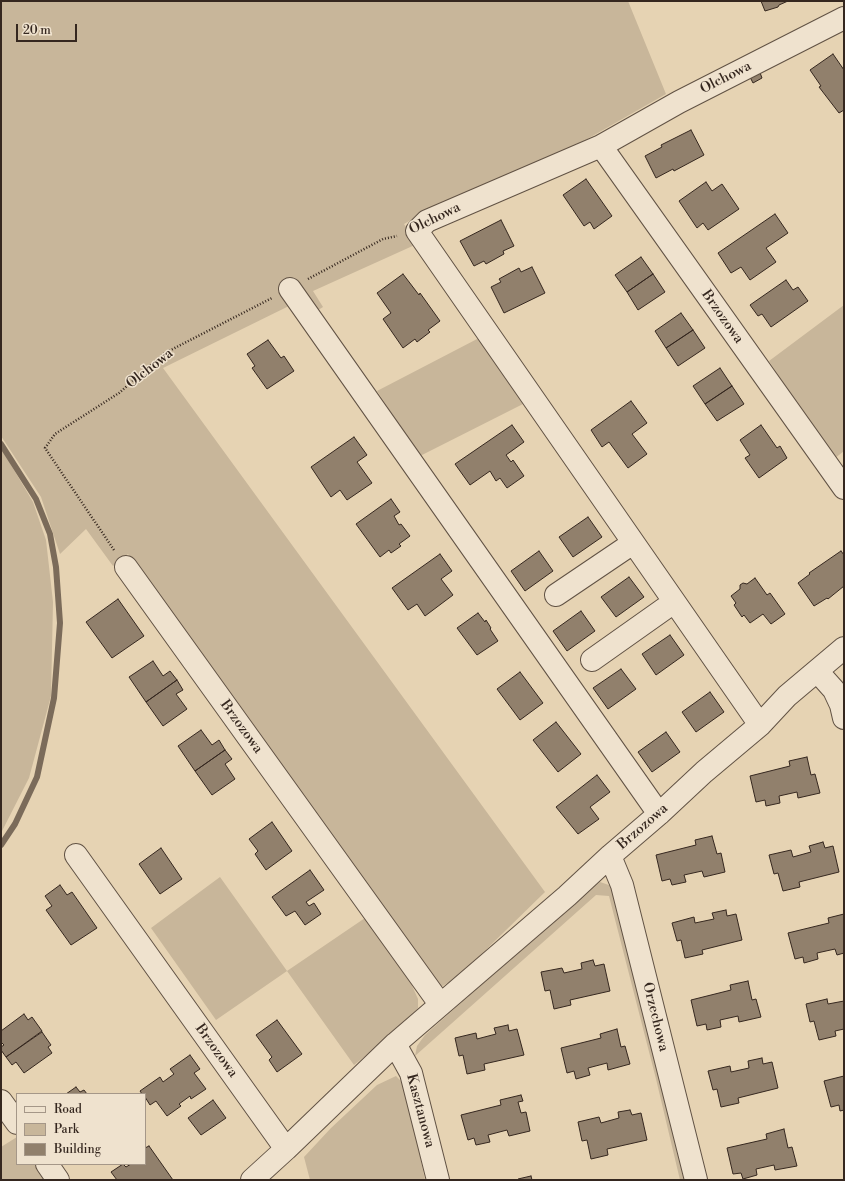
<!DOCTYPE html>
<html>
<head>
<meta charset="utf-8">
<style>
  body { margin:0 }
  #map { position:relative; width:845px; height:1181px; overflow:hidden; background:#e6d3b3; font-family:"Libre Bodoni",serif }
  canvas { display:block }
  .frame { position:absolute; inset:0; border:2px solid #35271f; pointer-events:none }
  .legend { position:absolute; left:16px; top:1093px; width:130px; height:72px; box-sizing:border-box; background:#efe2ce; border:1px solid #a59788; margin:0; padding:5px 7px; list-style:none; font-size:12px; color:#35271f }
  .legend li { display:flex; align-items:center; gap:8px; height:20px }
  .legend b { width:20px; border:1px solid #a59788 }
  .scale { position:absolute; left:16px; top:24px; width:61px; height:18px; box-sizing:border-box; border:2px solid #35271f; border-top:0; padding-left:5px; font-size:12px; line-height:14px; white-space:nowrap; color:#35271f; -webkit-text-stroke:3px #efe2ce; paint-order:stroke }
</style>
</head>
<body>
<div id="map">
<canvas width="845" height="1181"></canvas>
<div class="frame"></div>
<ul class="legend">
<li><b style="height:5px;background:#efe2ce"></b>Road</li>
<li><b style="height:11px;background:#c8b69a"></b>Park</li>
<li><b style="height:11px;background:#91806c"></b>Building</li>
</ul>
<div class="scale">20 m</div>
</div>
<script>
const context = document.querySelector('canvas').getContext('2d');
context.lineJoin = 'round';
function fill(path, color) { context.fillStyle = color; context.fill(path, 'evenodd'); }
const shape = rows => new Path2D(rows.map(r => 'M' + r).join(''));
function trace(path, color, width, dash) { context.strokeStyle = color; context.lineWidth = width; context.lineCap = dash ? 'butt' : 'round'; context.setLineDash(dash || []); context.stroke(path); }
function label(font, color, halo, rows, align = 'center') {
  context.font = font + ' "Libre Bodoni",serif'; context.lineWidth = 3; context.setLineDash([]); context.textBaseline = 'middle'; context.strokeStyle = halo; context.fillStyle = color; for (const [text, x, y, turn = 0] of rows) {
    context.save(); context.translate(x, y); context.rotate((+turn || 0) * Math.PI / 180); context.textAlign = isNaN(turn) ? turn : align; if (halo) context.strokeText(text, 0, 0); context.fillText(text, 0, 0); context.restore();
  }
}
const green = shape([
  [1,1,628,1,666,94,582,142,425,212,404,224,417,244,313,291,323,307,304,319,293,304,163,368,545,892,458,977,439,988,272,762,128,554,113,566,86,529,60,554,41,497,1,436],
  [844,305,844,451,834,459,769,361],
  [479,338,523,404,420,456,377,391],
  [1,448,33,502,46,540,53,602,51,696,29,778,1,833],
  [220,877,287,971,365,918,410,981,418,999,418,1008,409,1021,354,1065,287,971,216,1020,151,928],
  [600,882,615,887,687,1180,680,1180,656,1079,609,896,596,895,415,1056,417,1046,425,1035,579,898],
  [396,1076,405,1085,425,1180,310,1180,304,1157,331,1128,377,1085],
  [17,1137,17,1164,39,1164,51,1180,1,1180,1,1147]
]);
const stream = shape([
  [1,444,36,499,50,534,56,567,60,623,54,698,37,777,15,824,1,845]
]);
const building = shape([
  [761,1,788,1,779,5,778,7,765,11,761,1],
  [833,54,844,70,844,110,839,113,819,87,821,86,810,70,833,54],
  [759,70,762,78,753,83,749,75,759,70],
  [691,130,704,155,674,171,673,169,656,178,645,156,662,147,661,145,691,130],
  [586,179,612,216,594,229,590,222,584,226,563,195,586,179],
  [706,182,712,191,722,184,739,209,708,230,703,223,697,228,679,201,706,182],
  [775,214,788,233,766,248,776,262,750,280,741,267,731,273,718,253,775,214],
  [501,220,514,246,503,251,504,254,486,264,484,261,474,266,460,241,501,220],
  [641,257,653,274,627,292,615,275,641,257],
  [532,267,545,293,504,313,491,287,501,282,499,279,519,268,521,272,532,267],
  [403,274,419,295,420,293,440,321,428,330,430,332,417,342,415,339,403,348,383,319,391,313,377,293,403,274],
  [653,274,665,292,638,310,627,292,653,274],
  [786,280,793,290,798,287,808,301,771,327,762,314,758,316,750,305,786,280],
  [681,313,693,330,666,348,655,331,681,313],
  [693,330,705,348,678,366,666,348,693,330],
  [268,340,281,358,284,356,294,371,267,389,252,368,255,366,247,354,268,340],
  [720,368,732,386,705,404,693,386,720,368],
  [732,386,744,404,717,421,705,404,732,386],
  [631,401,647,423,632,434,647,454,628,468,609,442,602,447,591,430,631,401],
  [512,425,524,442,506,455,511,462,513,460,524,476,507,488,500,478,496,481,490,471,470,485,455,464,512,425],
  [761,425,777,448,780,446,787,458,759,478,745,458,750,455,740,440,761,425],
  [354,437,367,455,357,462,372,483,347,500,340,490,331,497,311,467,354,437],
  [391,499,400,512,394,516,399,525,401,524,410,536,399,544,401,546,391,553,389,550,380,557,356,524,391,499],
  [588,517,602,537,573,557,559,537,588,517],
  [539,551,553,571,525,591,511,571,539,551],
  [841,551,844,555,844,586,828,599,827,598,814,606,798,583,810,574,809,573,841,551],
  [440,554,452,571,441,579,453,595,425,616,417,604,408,610,392,588,440,554],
  [629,577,644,597,616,617,601,597,629,577],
  [755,578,767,595,770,593,785,614,771,624,763,614,750,623,744,615,742,617,734,605,736,603,731,596,740,589,740,585,743,583,747,584,755,578],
  [118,599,144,636,112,658,86,622,118,599],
  [581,611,595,631,567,651,553,631,581,611],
  [478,613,485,622,486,620,491,628,490,629,498,641,477,655,457,628,478,613],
  [670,635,684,655,656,675,642,654,670,635],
  [153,661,163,676,170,671,177,680,146,702,129,677,153,661],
  [621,669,636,689,608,709,593,688,621,669],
  [520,672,543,703,520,720,497,689,520,672],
  [177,680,183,690,176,694,187,709,163,726,146,702,177,680],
  [710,692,724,712,696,732,682,712,710,692],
  [556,722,581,754,558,772,533,740,556,722],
  [201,730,212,745,219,740,225,750,195,771,178,746,201,730],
  [666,732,680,752,652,772,638,752,666,732],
  [225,750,232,759,225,764,235,779,212,795,195,771,225,750],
  [807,757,811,775,815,774,820,793,798,798,797,792,779,796,780,803,766,806,765,800,756,802,750,776,790,766,789,761,807,757],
  [597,775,610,792,590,807,599,819,578,834,556,807,597,775],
  [272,822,292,851,266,870,255,854,258,851,249,839,272,822],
  [712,836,717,854,721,853,725,872,704,877,702,871,684,875,686,882,672,885,670,879,662,881,656,855,696,845,695,840,712,836],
  [823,842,825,848,833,846,839,872,799,882,800,887,783,891,778,873,774,874,769,855,791,850,793,857,811,852,809,846,823,842],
  [161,848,182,879,160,894,139,864,161,848],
  [310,870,324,890,306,902,309,906,314,903,321,914,305,925,295,911,286,916,272,897,310,870],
  [60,885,67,895,72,892,97,928,71,945,46,910,52,906,45,896,60,885],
  [726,910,727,916,736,914,742,940,702,950,703,954,685,958,681,940,677,941,672,923,694,917,695,923,714,919,712,913,726,910],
  [844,914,844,953,837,955,835,949,817,953,818,959,804,963,803,957,795,959,788,933,829,923,828,918,844,914],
  [593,960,595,966,604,964,610,991,570,1000,571,1005,554,1009,550,990,545,991,541,972,562,968,564,973,582,969,581,963,593,960],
  [748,981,752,1000,756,999,761,1017,739,1022,738,1016,720,1020,721,1027,707,1030,706,1024,697,1026,691,1000,731,990,730,985,748,981],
  [827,999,828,1004,844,1001,844,1029,835,1031,836,1036,819,1040,814,1021,810,1022,806,1004,827,999],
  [24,1014,28,1020,32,1017,42,1031,6,1057,1,1050,1,1047,4,1045,1,1042,1,1031,24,1014],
  [277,1020,302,1054,277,1072,269,1060,272,1057,256,1035,277,1020],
  [508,1025,509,1031,517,1029,524,1055,484,1064,485,1070,467,1074,463,1055,459,1056,455,1038,476,1033,477,1039,496,1034,494,1028,508,1025],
  [617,1029,621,1047,625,1046,630,1064,608,1070,607,1063,588,1068,590,1075,576,1079,574,1071,567,1073,561,1048,601,1038,600,1034,617,1029],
  [42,1032,51,1045,48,1047,52,1053,24,1073,16,1062,12,1065,6,1057,42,1032],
  [190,1055,200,1069,194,1073,206,1089,191,1099,190,1096,179,1104,181,1106,167,1116,156,1101,150,1105,145,1097,145,1094,142,1094,140,1091,160,1077,163,1082,174,1074,170,1069,190,1055],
  [762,1058,763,1064,772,1062,778,1088,738,1098,739,1103,721,1107,717,1089,713,1090,708,1071,730,1066,731,1072,749,1068,748,1061,762,1058],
  [844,1076,844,1110,840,1111,839,1105,831,1107,824,1081,844,1076],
  [76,1087,80,1092,84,1090,87,1094,66,1094,76,1087],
  [521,1095,523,1101,518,1102,521,1113,526,1112,530,1131,509,1136,507,1130,488,1135,490,1142,476,1145,474,1138,468,1140,461,1115,501,1105,500,1100,521,1095],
  [213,1100,226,1118,201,1135,188,1118,213,1100],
  [630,1110,632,1115,641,1113,647,1140,607,1149,608,1155,591,1159,587,1140,582,1141,578,1122,599,1117,601,1123,619,1118,618,1112,630,1110],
  [784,1129,788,1148,792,1147,797,1166,775,1170,774,1165,756,1169,757,1175,743,1179,741,1173,733,1174,727,1148,767,1139,766,1134,784,1129],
  [149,1146,173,1180,117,1180,111,1172,123,1164,126,1167,131,1164,145,1164,145,1148,149,1146],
  [531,1176,532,1180,518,1180,518,1179,531,1176]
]);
const path = shape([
  [308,279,383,239,397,236],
  [114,550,45,448,55,434,119,393,165,353,272,298]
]);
const minor = shape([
  [601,146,844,488],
  [290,289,659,814],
  [126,567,440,1004],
  [556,595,633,543],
  [592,660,674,602],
  [817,671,834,690,841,705,844,718],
  [760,725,417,231,427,221,601,146,679,102,844,18],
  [76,855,286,1149],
  [610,856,622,885,696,1180],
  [395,1044,411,1073,438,1180],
  [1,1101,17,1123],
  [47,1164,58,1180],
  [252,1180,286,1149,395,1044,567,896,610,856,659,814,704,772,760,725,787,696,844,648]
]);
const streetNames = [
  ["Olchowa",726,78,-27],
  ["Olchowa",435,219,-26],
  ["Brzozowa",722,317,55],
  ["Olchowa",150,369,-38],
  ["Brzozowa",241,727,54],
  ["Brzozowa",643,827,-41],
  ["Orzechowa",655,1017,76],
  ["Brzozowa",216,1051,54],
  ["Kasztanowa",420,1111,75]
];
fill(green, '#c8b69a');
trace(stream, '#7b6b5a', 6);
fill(building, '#91806c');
trace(building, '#35271f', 1);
trace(minor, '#615244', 24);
trace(path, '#35271f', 2.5, [1, 2]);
trace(minor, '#efe2ce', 22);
label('14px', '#35271f', '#efe2ce', streetNames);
</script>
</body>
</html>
